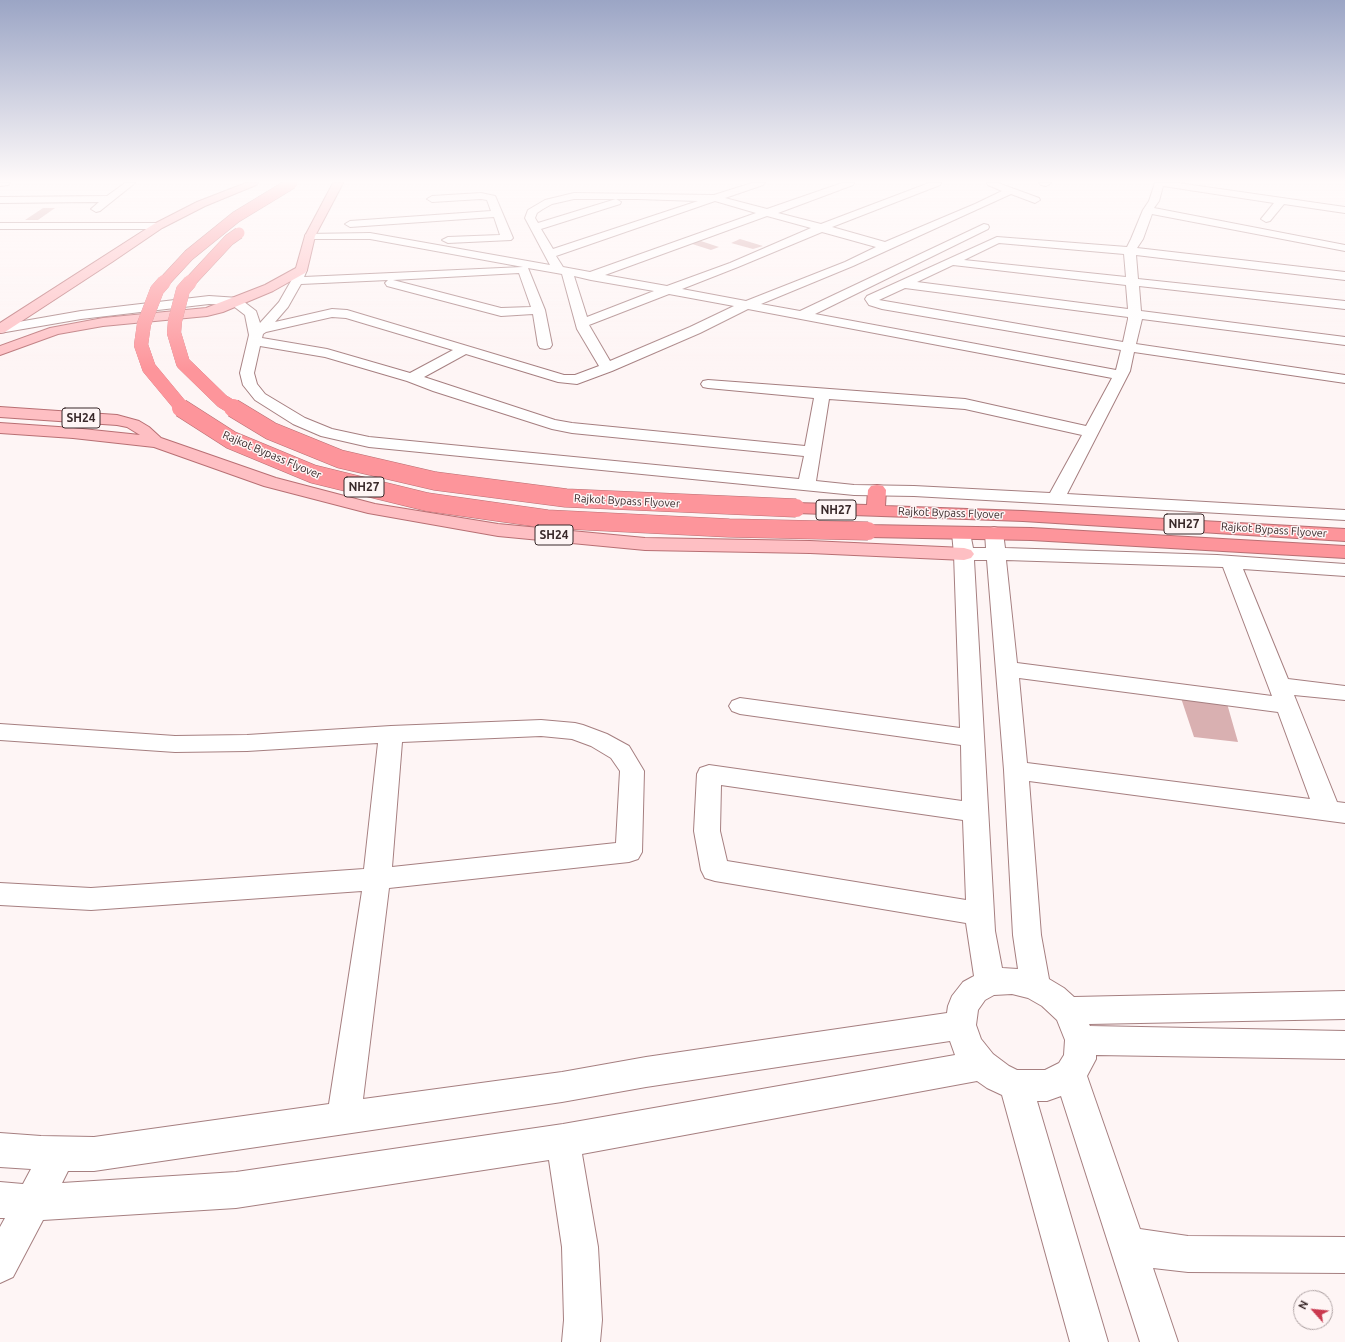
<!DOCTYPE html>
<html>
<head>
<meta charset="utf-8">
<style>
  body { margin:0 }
  #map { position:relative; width:1345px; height:1342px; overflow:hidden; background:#fef5f5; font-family:Ubuntu,sans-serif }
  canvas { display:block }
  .north { position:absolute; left:1293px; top:1290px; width:40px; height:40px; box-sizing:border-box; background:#fef5f5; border:1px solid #afa3a4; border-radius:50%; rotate:297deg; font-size:11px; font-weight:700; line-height:16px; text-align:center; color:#39292a }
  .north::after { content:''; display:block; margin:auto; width:14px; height:18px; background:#ca3a50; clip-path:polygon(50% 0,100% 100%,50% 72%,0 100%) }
</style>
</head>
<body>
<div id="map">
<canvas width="1345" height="1342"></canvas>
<div class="north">N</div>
</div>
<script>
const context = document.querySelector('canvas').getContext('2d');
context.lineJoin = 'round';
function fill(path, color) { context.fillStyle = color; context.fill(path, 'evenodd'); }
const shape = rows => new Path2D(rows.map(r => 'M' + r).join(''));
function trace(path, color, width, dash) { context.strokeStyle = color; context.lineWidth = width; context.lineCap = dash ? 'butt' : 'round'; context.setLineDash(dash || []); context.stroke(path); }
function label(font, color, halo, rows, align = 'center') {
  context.font = font + ' Ubuntu,sans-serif'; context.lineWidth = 3; context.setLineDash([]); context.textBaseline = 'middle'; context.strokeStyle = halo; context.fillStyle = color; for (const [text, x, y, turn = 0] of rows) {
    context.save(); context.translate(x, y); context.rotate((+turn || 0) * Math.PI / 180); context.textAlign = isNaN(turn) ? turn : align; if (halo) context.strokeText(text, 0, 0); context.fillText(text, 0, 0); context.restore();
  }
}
const building = shape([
  [43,208,55,208,38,220,25,220],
  [740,239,763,246,753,249,731,243],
  [698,240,719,247,711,250,689,243],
  [1181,698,1226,700,1238,742,1194,737]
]);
const minor = shape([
  [0,183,10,183,8,185,0,186,0,183],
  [125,183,135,183,100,211,96,212,91,209,99,202,0,203,0,197,107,196,125,183],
  [752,183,765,183,763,185,725,198,767,209,842,183,854,183,853,185,778,213,821,224,929,183,941,183,940,185,832,227,885,242,975,204,1002,191,988,185,987,183,998,183,1039,198,1040,200,1035,203,1011,194,853,266,761,304,800,311,984,224,988,225,989,227,988,229,815,314,1116,370,1121,350,882,309,869,305,865,299,867,296,997,237,1127,247,1131,239,1143,210,1149,201,1155,183,1178,183,1345,207,1345,213,1284,204,1270,221,1266,222,1261,219,1274,203,1163,186,1159,201,1154,208,1345,245,1345,251,1152,214,1143,239,1137,248,1345,272,1345,280,1136,255,1138,279,1345,301,1345,309,1139,286,1141,311,1345,337,1345,345,1142,319,1136,344,1345,375,1345,383,1134,352,1130,371,1067,494,1345,510,1345,520,914,496,854,495,369,447,321,436,293,424,255,400,243,385,240,373,249,335,245,315,232,305,209,304,81,319,0,333,1,325,81,311,209,296,239,298,256,311,260,323,279,302,291,281,295,270,297,267,301,266,305,267,307,270,304,277,523,267,370,239,310,239,305,236,306,234,370,233,550,265,525,218,528,210,545,200,574,193,714,195,752,183],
  [574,199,616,199,538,223,535,218,537,213,543,209,552,204,574,199],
  [616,199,637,199,698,201,553,249,541,229,620,204,621,202,616,199],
  [715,201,756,213,590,272,563,267,556,256,715,201],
  [767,216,811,228,730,263,667,286,605,275,767,216],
  [822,232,876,247,845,262,746,301,682,289,738,267,822,232],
  [999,243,1124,254,1126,277,964,260,999,243],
  [953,265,1126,285,1128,309,917,282,953,265],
  [528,268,562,274,577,329,599,366,575,375,564,375,347,310,332,309,275,322,288,307,301,284,388,280,385,283,387,286,501,316,533,314,538,345,540,348,545,349,550,348,552,345,545,310,528,268],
  [519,273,531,307,501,308,393,280,519,273],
  [574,276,591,280,654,291,587,317,574,276],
  [905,288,1128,317,1128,319,1123,342,879,300,905,288],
  [669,294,734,306,690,327,610,361,589,325,669,294],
  [748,309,1112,378,1086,426,965,399,708,380,703,381,701,384,703,387,708,388,814,398,805,446,572,423,555,420,424,377,466,354,558,382,577,384,612,371,700,333,748,309],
  [332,317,346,318,453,350,410,373,327,349,262,338,263,334,266,332,332,317],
  [260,346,325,357,407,381,433,391,552,429,572,433,804,456,799,479,369,437,332,429,305,418,265,394,257,384,254,373,260,346],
  [829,399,965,409,1082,435,1050,493,914,486,854,485,816,481,829,399],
  [1039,183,1051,183,1046,186,1041,185,1039,183],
  [481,193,495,196,496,198,513,238,511,240,448,243,442,240,448,237,500,235,494,217,350,227,345,224,350,221,491,211,487,200,481,199,432,202,427,199,432,196,481,193],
  [0,223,158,223,163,226,158,229,0,229,0,223],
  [961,527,968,529,970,533,973,548,986,548,985,533,987,529,994,527,1001,529,1003,533,1005,548,1217,555,1345,564,1345,576,1243,569,1288,679,1345,686,1345,700,1294,695,1337,802,1345,803,1345,823,1029,781,1041,935,1049,979,1064,988,1074,997,1345,991,1345,1019,1089,1024,1090,1026,1345,1031,1345,1059,1096,1055,1096,1059,1087,1076,1140,1229,1188,1236,1345,1237,1345,1273,1188,1272,1153,1268,1178,1342,1140,1342,1061,1096,1047,1101,1037,1101,1108,1342,1070,1342,1002,1095,987,1088,977,1081,582,1154,598,1247,602,1320,600,1342,562,1342,564,1320,562,1247,549,1160,236,1208,43,1220,13,1277,0,1283,0,1227,5,1218,0,1218,0,1182,23,1184,31,1169,0,1167,0,1133,41,1136,94,1137,329,1104,362,891,91,910,0,905,0,883,91,888,364,869,378,743,247,751,175,752,0,740,0,724,175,736,247,735,391,726,541,720,575,723,583,725,607,734,629,746,644,771,642,852,638,859,629,862,389,888,363,1099,562,1072,646,1057,947,1013,948,1006,952,996,963,982,974,976,966,923,715,881,705,878,701,870,694,831,697,774,700,768,709,765,962,801,961,745,740,714,732,711,729,706,732,701,740,698,960,728,954,554,952,533,954,529,961,527],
  [974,560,987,560,1004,770,1013,935,1018,969,1002,968,995,931,974,560],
  [1006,560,1223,567,1272,696,1017,663,1006,560],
  [1019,678,1278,712,1310,799,1027,763,1019,678],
  [541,736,572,739,591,746,611,758,620,771,616,843,392,867,402,742,541,736],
  [721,785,963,820,966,900,727,861,720,831,721,785],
  [1012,994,1028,998,1042,1006,1057,1020,1065,1040,1064,1055,1059,1063,1045,1070,1017,1070,1009,1066,993,1054,981,1039,976,1025,978,1010,985,1000,994,995,1012,994],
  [950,1041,955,1055,563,1124,236,1172,62,1183,68,1171,94,1171,562,1102,646,1087,950,1041]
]);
const major = shape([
  [246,183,258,183,256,185,205,206,162,228,112,262,5,332,0,333,0,323,154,224,197,202,246,183],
  [333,183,343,183,315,236,307,270,305,273,273,291,223,312,207,316,103,326,58,334,0,355,0,346,50,328,103,318,206,308,265,285,296,268,305,236,333,183],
  [0,407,117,415,139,421,149,427,161,438,276,478,375,504,498,524,645,538,810,541,964,548,971,550,974,554,971,558,964,560,810,553,645,550,498,536,368,513,264,486,154,447,73,438,0,433,0,423,73,428,140,435,127,427,117,425,0,417,0,407]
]);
const highway = shape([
  [877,485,883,486,886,490,885,506,1023,511,1345,529,1345,541,1023,521,796,513,790,512,787,508,790,504,796,503,867,505,868,490,871,486,877,485],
  [868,525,1031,528,1345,546,1345,558,1031,540,868,537,861,535,859,531,861,527,868,525]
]);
const highwayBridgeFar2 = shape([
  [163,283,189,255,236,217,292,183],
  [189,283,229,240,239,233]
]);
const highwayBridgeFar1 = shape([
  [164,282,157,290,144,324,141,345,149,368,183,409],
  [190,282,183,290,175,321,174,333,183,363,222,401,235,409]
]);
const highwayBridge = shape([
  [181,408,231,440,313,474,427,502,547,519,729,528,868,531],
  [233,408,271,431,340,459,435,481,566,498,796,508]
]);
const farStreetnames = [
  ["Rajkot Bypass Flyover",272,455,23],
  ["Rajkot Bypass Flyover",627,501,3],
  ["Rajkot Bypass Flyover",951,513,2],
  ["Rajkot Bypass Flyover",1274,530,4]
];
const shields = [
  [81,418,38],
  [364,487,40],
  [836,510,40],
  [1184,524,40],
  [554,535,38]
];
const shieldNames = [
  ["SH24",81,418],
  ["NH27",364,487],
  ["NH27",836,510],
  ["NH27",1184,524],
  ["SH24",554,535]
];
fill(building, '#d9b0b1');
trace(minor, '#a67f80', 2);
trace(major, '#b86f73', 2);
trace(highway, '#b86f73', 2);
fill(minor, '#fff');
fill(major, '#febfc3');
fill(highway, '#fd959b');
trace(highwayBridgeFar2, '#b86f73', 12, []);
trace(highwayBridgeFar1, '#b86f73', 14, []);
trace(highwayBridge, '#b86f73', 19, []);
trace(highwayBridgeFar2, '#fd959b', 11);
trace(highwayBridgeFar1, '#fd959b', 14);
trace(highwayBridge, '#fd959b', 18);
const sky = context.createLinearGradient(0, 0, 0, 370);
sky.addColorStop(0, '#9ba5c5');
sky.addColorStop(0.49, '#fffafa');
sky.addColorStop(1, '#fffafa00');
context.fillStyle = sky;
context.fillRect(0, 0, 1345, 370);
label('11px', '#39292a', '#fef5f5', farStreetnames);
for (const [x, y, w] of shields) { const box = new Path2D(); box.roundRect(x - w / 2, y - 10, w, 20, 3); context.fillStyle = '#fef5f5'; context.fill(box); trace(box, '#39292a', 1); }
label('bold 12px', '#39292a', null, shieldNames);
</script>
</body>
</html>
